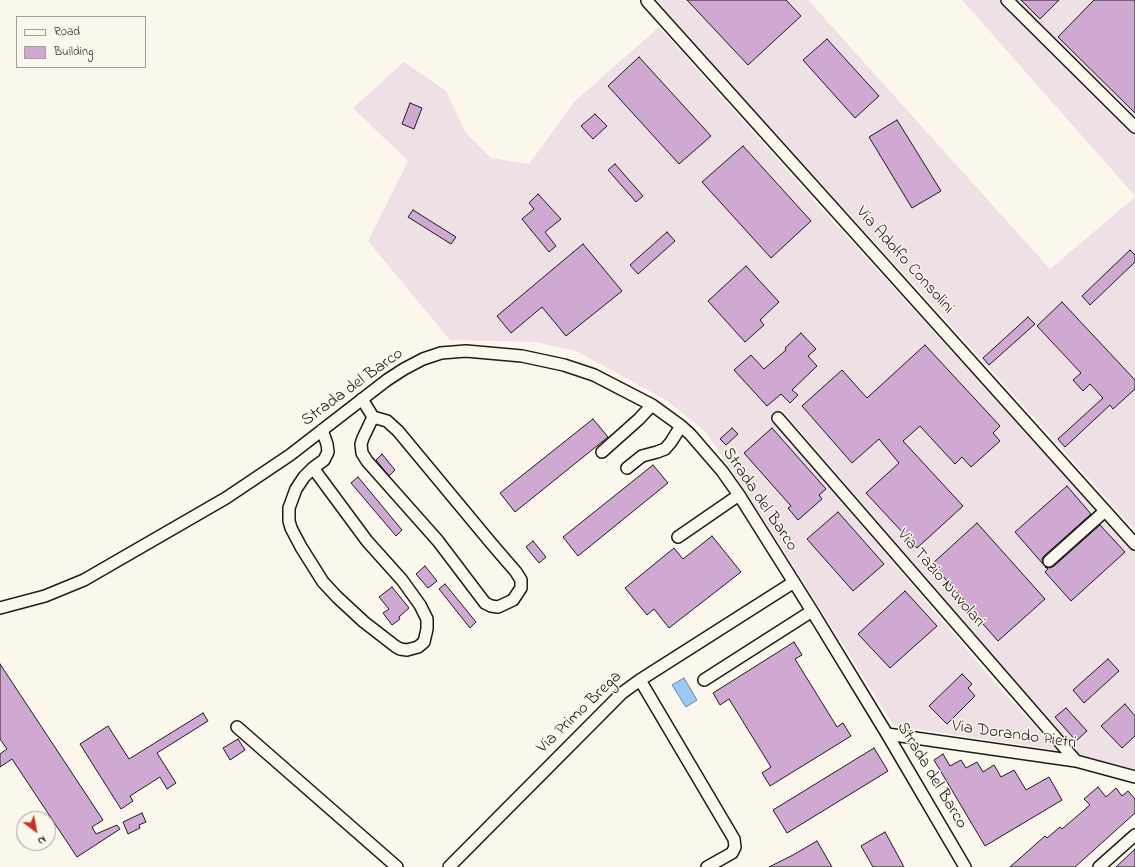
<!DOCTYPE html>
<html>
<head>
<meta charset="utf-8">
<style>
  body { margin:0 }
  #map { position:relative; width:1135px; height:867px; overflow:hidden; background:#fbf7ec; font-family:"Indie Flower",sans-serif }
  canvas { display:block }
  .legend { position:absolute; left:16px; top:16px; width:130px; height:52px; box-sizing:border-box; background:#fbf7ec; border:1px solid #a29f99; margin:0; padding:5px 7px; list-style:none; font-size:12px; color:#1c1c1c }
  .legend li { display:flex; align-items:center; gap:8px; height:20px }
  .legend b { width:20px; border:1px solid #a29f99 }
  .north { position:absolute; left:16px; top:811px; width:40px; height:40px; box-sizing:border-box; background:#fbf7ec; border:1px solid #a29f99; border-radius:50%; rotate:148deg; font-size:11px; font-weight:700; line-height:16px; text-align:center; color:#1c1c1c }
  .north::after { content:''; display:block; margin:auto; width:14px; height:18px; background:#c8321e; clip-path:polygon(50% 0,100% 100%,50% 72%,0 100%) }
</style>
</head>
<body>
<div id="map">
<canvas width="1135" height="867"></canvas>
<ul class="legend">
<li><b style="height:5px;background:#fbf7ec"></b>Road</li>
<li><b style="height:11px;background:#cfa9d1"></b>Building</li>
</ul>
<div class="north">N</div>
</div>
<script>
const context = document.querySelector('canvas').getContext('2d');
context.lineJoin = 'round';
function fill(path, color) { context.fillStyle = color; context.fill(path, 'evenodd'); }
const shape = rows => new Path2D(rows.map(r => 'M' + r).join(''));
function trace(path, color, width, dash) { context.strokeStyle = color; context.lineWidth = width; context.lineCap = dash ? 'butt' : 'round'; context.setLineDash(dash || []); context.stroke(path); }
function label(font, color, halo, rows, align = 'center') {
  context.font = font + ' "Indie Flower",sans-serif'; context.lineWidth = 3; context.setLineDash([]); context.textBaseline = 'middle'; context.strokeStyle = halo; context.fillStyle = color; for (const [text, x, y, turn = 0] of rows) {
    context.save(); context.translate(x, y); context.rotate((+turn || 0) * Math.PI / 180); context.textAlign = isNaN(turn) ? turn : align; if (halo) context.strokeText(text, 0, 0); context.fillText(text, 0, 0); context.restore();
  }
}
const built = shape([
  [655,0,808,0,1050,269,1135,197,1135,530,936,309,802,163],
  [962,0,1135,0,1135,196],
  [659,27,825,213,1135,552,1135,770,1081,758,782,410,771,419,996,684,1057,750,894,726,784,551,706,432,666,400,576,351,535,342,450,340,368,241,408,161,353,108,404,62,446,91,466,133,491,158,529,164,574,102]
]);
const water = shape([
  [684,678,697,700,686,707,672,685,684,678]
]);
const building = shape([
  [687,0,786,0,801,16,748,65,687,0],
  [1021,0,1059,0,1040,19,1021,0],
  [1094,0,1135,0,1135,113,1058,37,1094,0],
  [827,39,879,96,855,118,803,60,827,39],
  [639,57,711,136,679,164,608,86,639,57],
  [410,103,422,108,414,129,402,124,410,103],
  [595,114,607,126,593,139,581,126,595,114],
  [897,120,941,191,912,208,869,137,897,120],
  [743,146,811,221,771,258,702,182,743,146],
  [615,164,643,196,636,202,608,170,615,164],
  [538,194,561,219,545,232,556,246,549,252,522,219,534,209,529,203,538,194],
  [413,210,456,237,451,244,408,217,413,210],
  [667,232,675,241,638,274,630,265,667,232],
  [583,244,622,291,566,336,542,307,511,333,497,316,583,244],
  [1130,250,1135,255,1135,262,1090,305,1082,296,1130,250],
  [746,266,779,302,760,320,764,325,745,342,708,301,746,266],
  [1062,302,1135,380,1135,389,1113,409,1110,405,1065,447,1058,439,1103,398,1090,384,1083,391,1073,380,1081,373,1037,326,1062,302],
  [1028,317,1035,324,989,365,983,358,1028,317],
  [801,333,816,349,808,356,817,366,792,390,798,395,790,403,781,394,767,406,734,370,751,355,764,369,786,350,785,348,801,333],
  [925,345,1000,426,993,433,1000,441,971,467,962,457,955,464,920,426,903,441,963,506,917,548,866,493,899,463,879,439,852,463,802,406,842,370,867,398,925,345],
  [593,419,608,437,515,512,500,493,593,419],
  [732,428,738,434,726,445,720,439,732,428],
  [772,428,826,489,819,495,822,499,798,520,788,508,791,506,744,453,772,428],
  [382,454,395,470,389,476,376,460,382,454],
  [653,465,668,483,578,556,563,537,653,465],
  [358,477,402,530,396,536,351,483,358,477],
  [1067,486,1091,514,1044,556,1042,559,1043,564,1015,532,1067,486],
  [838,512,884,564,853,591,807,539,838,512],
  [977,523,1045,599,998,641,968,607,969,606,932,564,977,523],
  [1100,525,1125,552,1071,601,1045,572,1048,569,1045,567,1050,568,1054,566,1100,525],
  [712,536,741,572,669,628,654,609,647,615,625,588,674,548,683,559,712,536],
  [533,541,546,557,539,563,526,547,533,541],
  [425,566,437,581,428,588,416,574,425,566],
  [445,584,476,622,470,628,439,589,445,584],
  [392,587,409,608,399,617,400,619,392,625,383,613,389,609,379,597,392,587],
  [905,591,937,626,890,668,858,634,905,591],
  [794,642,802,655,795,659,837,727,843,723,851,736,770,786,762,773,771,767,729,699,720,705,713,693,794,642],
  [1108,659,1119,671,1084,703,1073,690,1108,659],
  [0,664,103,820,92,827,96,834,117,825,120,829,77,857,12,759,0,767,0,754,7,749,0,739,0,664],
  [962,674,972,684,968,688,975,696,947,724,929,706,962,674],
  [1125,704,1135,716,1135,736,1122,748,1101,726,1125,704],
  [1066,708,1087,731,1076,741,1055,717,1066,708],
  [203,713,208,721,157,753,176,783,167,789,160,777,130,796,133,801,121,809,80,744,108,726,129,759,203,713],
  [238,739,245,750,230,760,223,748,238,739],
  [874,748,888,771,787,833,773,810,874,748],
  [943,754,950,766,961,760,966,768,977,762,983,772,994,765,1001,777,1014,770,1026,790,1049,777,1062,800,985,846,934,760,943,754],
  [1098,787,1106,797,1116,788,1122,796,1128,791,1135,799,1135,813,1075,867,1010,867,1045,836,1047,838,1060,827,1062,829,1090,805,1084,799,1098,787],
  [142,813,146,822,139,825,140,828,128,834,123,822,142,813],
  [885,832,904,867,873,867,861,846,885,832],
  [817,841,832,867,769,867,793,855,817,841],
  [1135,849,1135,867,1116,867,1135,849]
]);
const minor = shape([
  [1007,0,1135,127],
  [647,1,1135,544],
  [362,399,373,417,363,438,361,444,362,453,367,461,438,541,485,603,491,606,498,607,513,600,521,588,521,580,516,572,491,543,398,431,387,421,373,417],
  [778,418,1076,761],
  [602,452,639,419,652,405],
  [313,468,367,541,402,580,420,605,427,619,427,629,424,642,418,647,407,650,400,649,395,646,364,622,337,597,323,582,301,547,291,528,289,521,289,508,296,489,304,477,313,468,324,460,328,452,327,444,322,430],
  [627,468,642,456,657,452,665,449,671,442,681,426],
  [678,537,739,495],
  [1049,561,1105,511],
  [0,608,45,596,84,580,226,498,290,455,387,380,404,369,423,359,441,353,466,351,522,356,564,365,594,375,652,405,681,426,690,434,722,471,739,495,812,611,887,734,965,867],
  [640,680,734,839,735,847,732,853,707,867],
  [704,680,812,611],
  [237,727,397,867],
  [887,734,1076,761,1135,777],
  [449,867,622,693,640,680,794,582],
  [1099,867,1135,835]
]);
const streetNames = [
  ["Via Adolfo Consolini",904,261,48],
  ["Strada del Barco",353,388,-36],
  ["Strada del Barco",759,500,56],
  ["Via Tazio Nuvolari",940,579,49],
  ["Via Primo Brega",580,713,-44],
  ["Via Dorando Pietri",1014,736,8],
  ["Strada del Barco",931,776,59]
];
fill(built, '#eee0e4');
fill(water, '#9ac9f5');
trace(water, '#68849e', 1);
fill(building, '#cfa9d1');
trace(building, '#1c1c1c', 1);
trace(minor, '#1c1c1c', 14);
trace(minor, '#fbf7ec', 11);
label('17px', '#1c1c1c', '#fbf7ec', streetNames);
</script>
</body>
</html>
